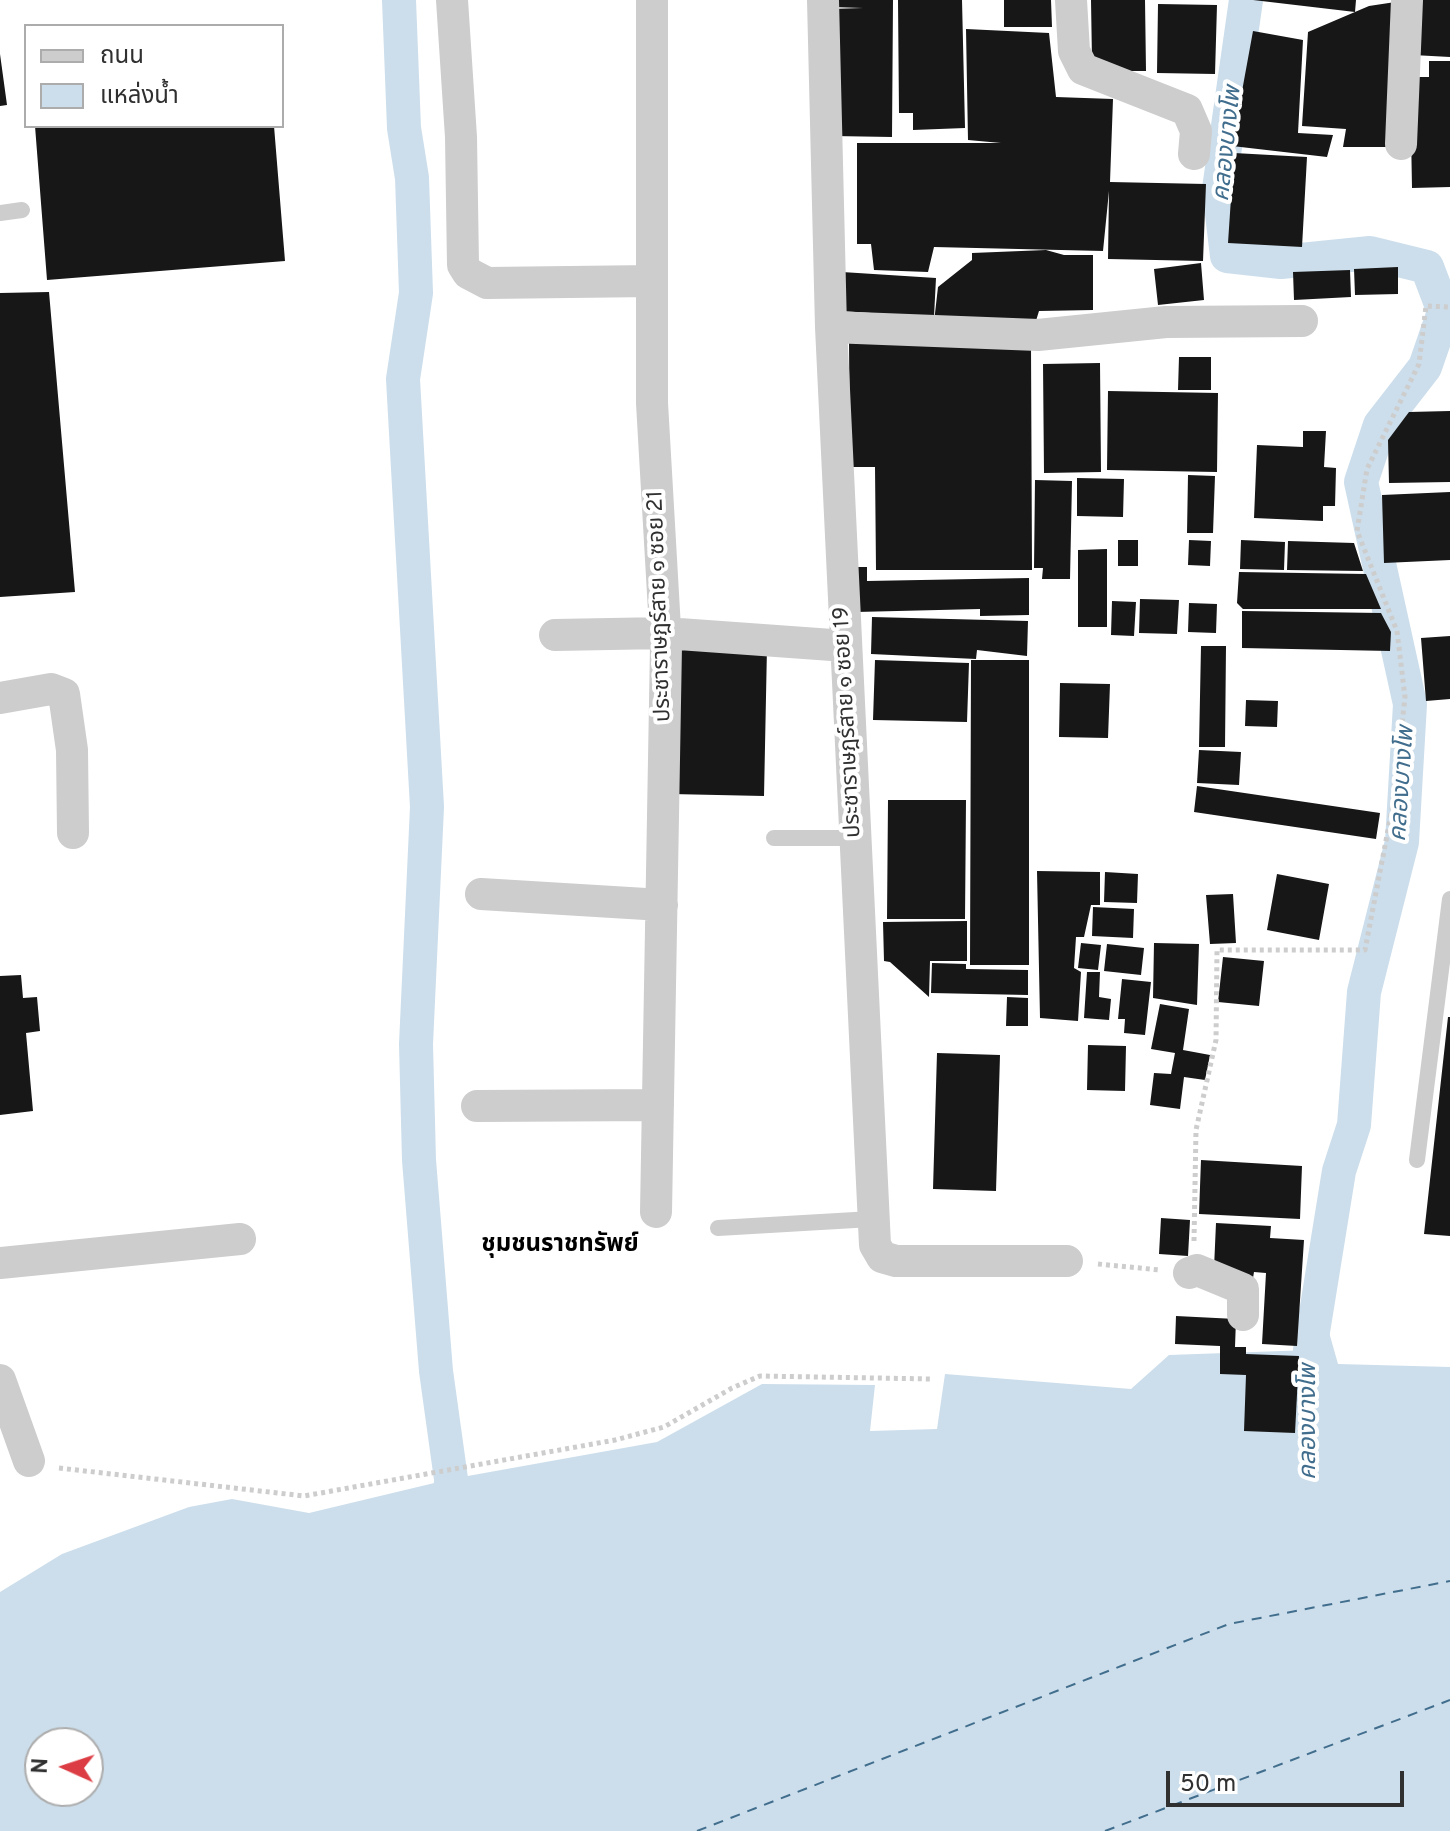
<!DOCTYPE html>
<html>
<head>
<meta charset="utf-8">
<style>
  body { margin:0 }
  #map { position:relative; width:1450px; height:1831px; overflow:hidden; background:#fff; font-family:Overpass,"Noto Sans Thai",sans-serif }
  canvas { display:block }
  .legend { position:absolute; left:24px; top:24px; width:260px; height:104px; box-sizing:border-box; background:#fff; border:2px solid #acacac; margin:0; padding:10px 14px; list-style:none; font-size:24px; color:#303030 }
  .legend li { display:flex; align-items:center; gap:16px; height:40px }
  .legend b { width:40px; border:2px solid #acacac }
  .north { position:absolute; left:24px; top:1727px; width:80px; height:80px; box-sizing:border-box; background:#fff; border:2px solid #acacac; border-radius:50%; rotate:273deg; font-size:22px; font-weight:700; line-height:32px; text-align:center; color:#303030 }
  .north::after { content:''; display:block; margin:auto; width:28px; height:36px; background:#dc3d44; clip-path:polygon(50% 0,100% 100%,50% 72%,0 100%) }
  .scale { position:absolute; left:1166px; top:1771px; width:238px; height:36px; box-sizing:border-box; border:4px solid #303030; border-top:0; padding-left:10px; font-size:24px; line-height:28px; white-space:nowrap; color:#303030; -webkit-text-stroke:6px #fff; paint-order:stroke }
</style>
</head>
<body>
<div id="map">
<canvas width="1450" height="1831"></canvas>
<ul class="legend">
<li><b style="height:10px;background:#cdcdcd"></b>ถนน</li>
<li><b style="height:22px;background:#ccdeeb"></b>แหล่งน้ำ</li>
</ul>
<div class="north">N</div>
<div class="scale">50 m</div>
</div>
<script>
const context = document.querySelector('canvas').getContext('2d');
context.lineJoin = 'round';
function fill(path, color) { context.fillStyle = color; context.fill(path, 'evenodd'); }
const shape = rows => new Path2D(rows.map(r => 'M' + r).join(''));
function trace(path, color, width, dash) { context.strokeStyle = color; context.lineWidth = width; context.lineCap = dash ? 'butt' : 'round'; context.setLineDash(dash || []); context.stroke(path); }
function label(font, color, halo, rows, align = 'center') {
  context.font = font + ' Overpass,"Noto Sans Thai",sans-serif'; context.lineWidth = 8; context.setLineDash([]); context.textBaseline = 'middle'; context.strokeStyle = halo; context.fillStyle = color; for (const [text, x, y, turn = 0] of rows) {
    context.save(); context.translate(x, y); context.rotate((+turn || 0) * Math.PI / 180); context.textAlign = isNaN(turn) ? turn : align; if (halo) context.strokeText(text, 0, 0); context.fillText(text, 0, 0); context.restore();
  }
}
const water = shape([
  [1327,1325,1338,1364,1450,1367,1450,1831,0,1831,0,1592,62,1554,189,1507,232,1499,309,1513,451,1479,657,1442,762,1384,875,1385,870,1431,937,1429,945,1374,1131,1389,1169,1355,1310,1350],
  [40,1743,88,1743,88,1791,40,1791]
]);
const canal = shape([
  [399,0,404,128,412,178,416,293,403,379,427,807,416,1044,419,1160,436,1371,451,1479,450,1527],
  [1246,0,1219,189,1227,256,1281,262,1370,253,1427,267,1444,312,1425,367,1380,425,1361,482,1410,704,1402,842,1364,992,1354,1125,1339,1171,1310,1350,1310,1396]
]);
const ferry = shape([
  [697,1831,1229,1624,1450,1581],
  [1105,1831,1450,1700]
]);
const building = shape([
  [831,0,893,0,892,137,833,136,829,9,863,8,831,7],
  [898,0,962,0,965,128,913,130,913,113,899,113],
  [1004,0,1051,0,1052,27,1004,27],
  [1091,0,1145,0,1146,71,1104,71,1092,61],
  [1253,0,1356,0,1355,12],
  [1416,0,1450,0,1450,57,1413,55],
  [1402,1,1392,147,1343,147,1346,129,1302,126,1308,32,1369,6],
  [1158,4,1217,5,1215,74,1157,73],
  [966,29,1049,33,1056,97,1113,99,1110,182,1206,184,1203,261,1108,259,1109,191,1103,251,934,247,928,272,874,270,871,244,857,244,857,143,1001,143,968,140],
  [1253,31,1303,40,1298,133,1333,135,1327,157,1232,146],
  [0,54,7,105,0,106],
  [1429,61,1450,61,1450,187,1412,188,1410,77,1429,77],
  [35,126,274,126,285,261,47,280],
  [1234,153,1307,157,1302,247,1228,243],
  [1046,250,1064,255,1093,255,1093,310,1039,311,1035,324,934,322,938,287,972,260,972,253],
  [1201,263,1204,300,1158,305,1154,269],
  [1398,267,1398,294,1355,295,1354,269],
  [1350,270,1351,297,1294,300,1293,272],
  [842,272,936,278,934,317,840,311],
  [49,292,75,592,0,597,0,293],
  [849,342,1031,346,1032,570,876,570,875,467,850,467],
  [1179,357,1211,357,1211,390,1178,390],
  [1100,363,1101,472,1044,473,1043,364],
  [1108,391,1218,393,1217,472,1107,470],
  [1450,411,1450,482,1389,483,1388,440,1409,412],
  [1303,431,1326,431,1324,467,1336,468,1335,506,1323,506,1323,521,1254,518,1257,445,1303,447],
  [1188,475,1215,476,1213,533,1187,533],
  [1077,478,1124,479,1123,517,1077,516],
  [1035,480,1072,481,1070,579,1042,579,1043,568,1034,568],
  [1450,492,1450,560,1384,563,1382,495],
  [1118,540,1138,540,1138,566,1118,566],
  [1189,540,1211,541,1210,566,1188,565],
  [1241,540,1285,542,1284,570,1240,569],
  [1288,541,1354,543,1363,571,1287,570],
  [1107,549,1107,627,1078,627,1078,550],
  [855,567,867,567,867,581,1029,578,1029,615,980,616,980,609,856,612],
  [1239,572,1366,574,1381,609,1243,609,1237,603],
  [1140,599,1179,600,1177,634,1139,633],
  [1112,601,1136,602,1134,636,1111,635],
  [1189,603,1217,604,1216,633,1188,632],
  [1242,611,1381,613,1391,632,1390,651,1242,648],
  [872,617,1028,621,1027,656,977,650,976,659,871,654],
  [1450,636,1450,699,1426,701,1421,638],
  [675,644,767,647,764,796,671,794],
  [1201,646,1226,646,1225,747,1199,747],
  [875,660,969,663,967,722,873,720],
  [971,660,1029,660,1029,965,970,965],
  [1060,683,1110,684,1108,738,1059,737],
  [1246,700,1278,701,1277,727,1245,726],
  [1199,750,1241,752,1239,785,1197,783],
  [1197,786,1380,813,1376,839,1194,812],
  [888,800,966,800,965,919,887,919],
  [1037,871,1100,872,1100,905,1091,905,1084,937,1076,937,1074,968,1081,972,1078,1021,1040,1018],
  [1105,872,1138,874,1137,903,1104,902],
  [1277,874,1329,884,1319,940,1267,930],
  [1233,894,1236,943,1210,944,1206,895],
  [1093,907,1134,909,1133,938,1092,936],
  [967,921,967,961,930,961,929,997,890,962,884,961,883,922],
  [1081,943,1101,945,1098,970,1078,968],
  [1154,943,1199,944,1197,1005,1153,998],
  [1107,944,1144,948,1141,975,1104,971],
  [1223,957,1264,961,1259,1006,1218,1002],
  [932,963,966,964,966,969,1028,970,1028,995,931,993],
  [1087,972,1100,972,1099,997,1111,999,1109,1020,1084,1018],
  [21,975,23,998,37,997,40,1031,26,1033,33,1111,0,1115,0,976],
  [1122,979,1151,982,1145,1035,1124,1033,1125,1019,1118,1019],
  [1007,997,1028,998,1028,1026,1006,1026],
  [1160,1004,1189,1009,1183,1050,1210,1055,1205,1080,1184,1077,1180,1109,1150,1105,1154,1073,1171,1074,1175,1053,1151,1049],
  [1448,1017,1450,1017,1450,1236,1424,1234],
  [1088,1045,1126,1046,1125,1091,1087,1090],
  [937,1053,1000,1055,996,1191,933,1189],
  [1201,1160,1302,1166,1300,1219,1199,1214],
  [1161,1218,1190,1220,1188,1256,1159,1254],
  [1216,1223,1271,1226,1270,1238,1304,1240,1297,1346,1262,1344,1266,1273,1254,1272,1253,1278,1225,1276,1214,1268],
  [1176,1316,1236,1319,1235,1347,1246,1347,1246,1354,1299,1356,1295,1433,1244,1431,1246,1375,1220,1374,1220,1346,1175,1344]
]);
const path = shape([
  [1194,1241,1196,1130,1216,1040,1217,950,1365,950,1393,804,1405,697,1397,631,1357,531,1367,469,1419,364,1426,306,1450,307],
  [1098,1264,1160,1270],
  [59,1468,304,1496,615,1440,664,1427,732,1388,760,1376,933,1379]
]);
const lane = shape([
  [0,213,22,210],
  [774,838,854,838],
  [1417,1160,1450,899],
  [718,1228,872,1219]
]);
const street = shape([
  [452,0,461,137,463,265,468,273,487,283,652,281],
  [652,0,652,403,666,646,656,1212],
  [823,0,831,327,875,1245,882,1257,896,1261,1067,1261],
  [1071,0,1074,51,1083,69,1187,110,1196,131,1194,154],
  [1401,144,1407,0],
  [831,327,1038,335,1166,322,1302,321],
  [555,635,665,633,846,646],
  [0,698,51,689,64,694,72,750,73,833],
  [481,894,662,905],
  [477,1106,658,1105],
  [0,1263,240,1239],
  [1189,1273,1197,1270,1243,1289,1243,1315],
  [0,1380,29,1461]
]);
const streetNames = [
  ["ประชาราษฎร์สาย ๑ ซอย 21",661,606,-92],
  ["ประชาราษฎร์สาย ๑ ซอย 19",849,722,-93]
];
const waterNames = [
  ["คลองบางโพ",1229,144,-84],
  ["คลองบางโพ",1404,784,-86],
  ["คลองบางโพ",1310,1422,-90]
];
const neighbourhoodNames = [
  ["ชุมชนราชทรัพย์",560,1246]
];
fill(water, '#ccdeeb');
trace(canal, '#ccdeeb', 34);
trace(ferry, '#426e8e', 2, [10, 8]);
fill(building, '#171717');
trace(path, '#cdcdcd', 5, [4, 4]);
trace(lane, '#cdcdcd', 16);
trace(street, '#cdcdcd', 32);
label('22px', '#303030', '#fff', streetNames);
label('italic 24px', '#426e8e', '#fff', waterNames);
label('bold 24px', '#000', '#fff', neighbourhoodNames);
</script>
</body>
</html>
